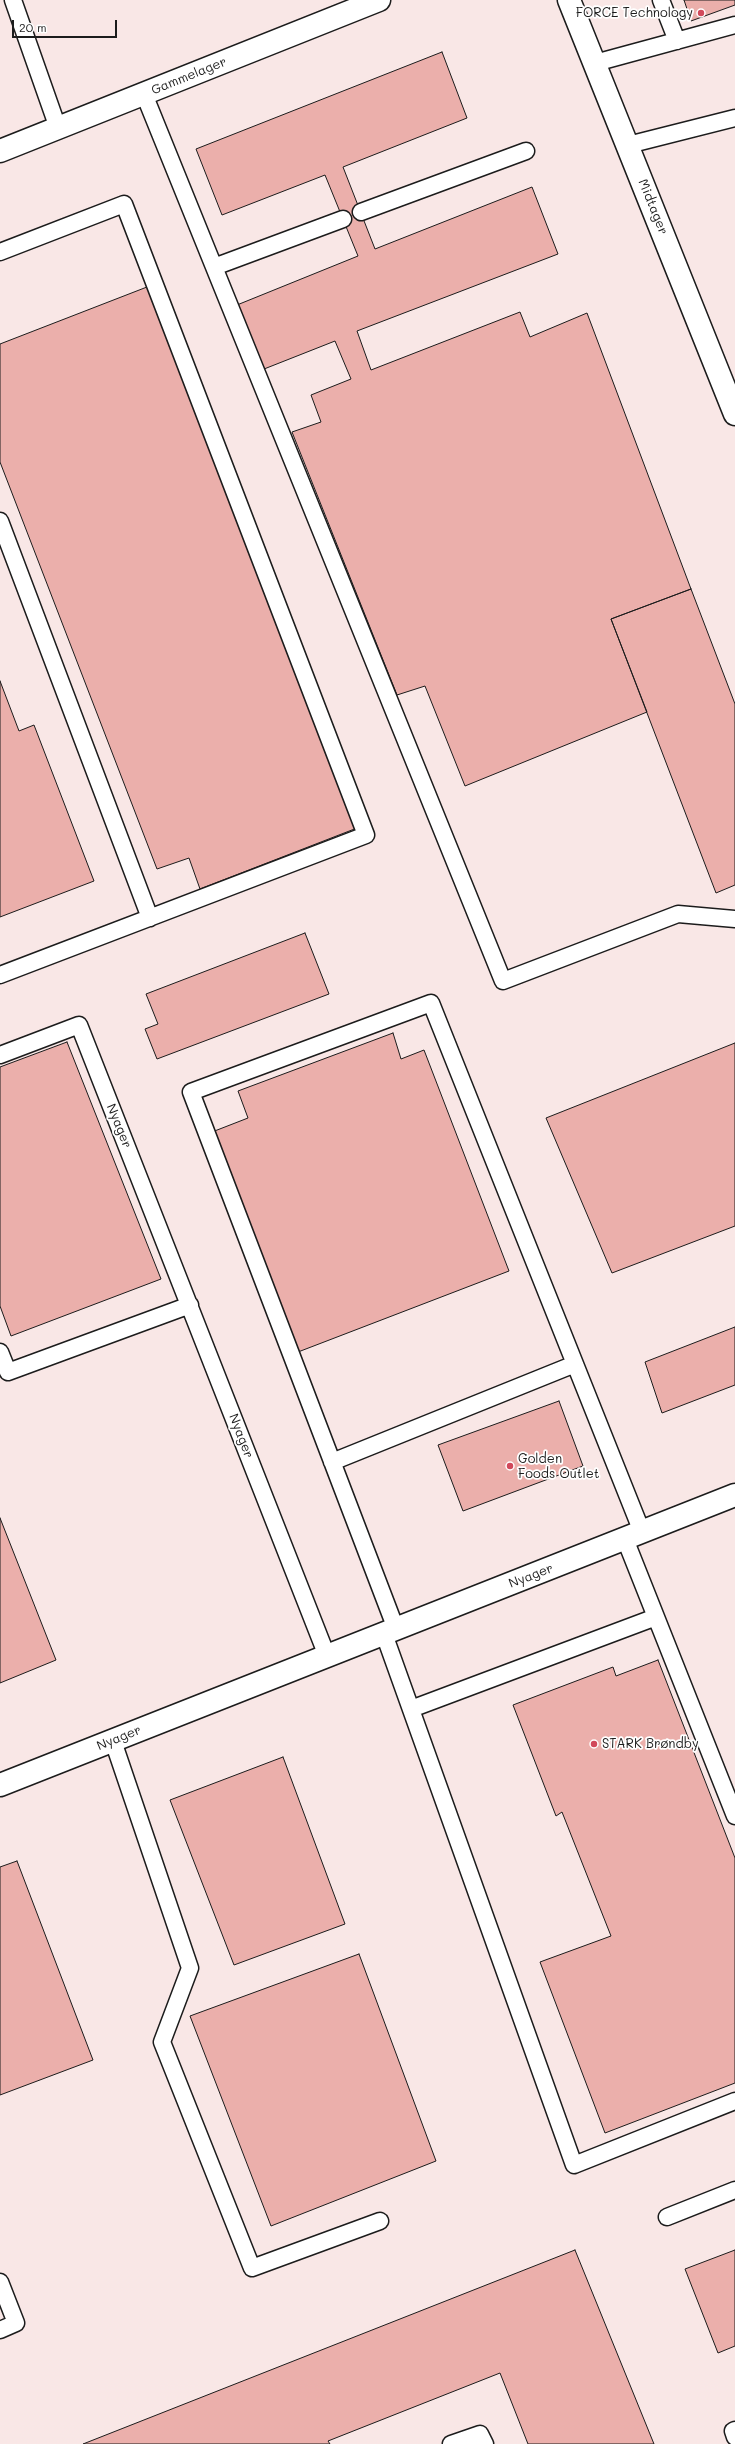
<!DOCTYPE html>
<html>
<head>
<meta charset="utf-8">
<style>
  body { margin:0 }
  #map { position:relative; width:735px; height:2444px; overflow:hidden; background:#fff; font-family:Mali,sans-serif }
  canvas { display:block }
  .scale { position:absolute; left:12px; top:20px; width:105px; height:18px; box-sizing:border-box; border:2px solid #1c1c1c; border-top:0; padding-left:5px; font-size:12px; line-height:14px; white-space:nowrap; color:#1c1c1c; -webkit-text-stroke:3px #fff; paint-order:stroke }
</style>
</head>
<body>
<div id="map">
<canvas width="735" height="2444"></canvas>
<div class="scale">20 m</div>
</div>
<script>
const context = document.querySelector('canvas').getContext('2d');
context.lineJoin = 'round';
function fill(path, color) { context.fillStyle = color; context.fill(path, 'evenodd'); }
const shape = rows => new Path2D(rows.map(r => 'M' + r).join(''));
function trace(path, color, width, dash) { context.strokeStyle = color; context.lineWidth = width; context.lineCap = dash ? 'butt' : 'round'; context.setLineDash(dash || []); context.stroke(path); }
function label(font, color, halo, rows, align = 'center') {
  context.font = font + ' Mali,sans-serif'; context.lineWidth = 3.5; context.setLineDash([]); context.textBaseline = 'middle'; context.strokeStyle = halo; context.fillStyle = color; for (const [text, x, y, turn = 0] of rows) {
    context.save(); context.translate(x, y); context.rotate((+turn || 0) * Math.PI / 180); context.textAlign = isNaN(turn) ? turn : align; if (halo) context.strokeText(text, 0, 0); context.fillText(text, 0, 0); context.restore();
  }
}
const built = shape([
  [0,0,735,0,735,2444,0,2444]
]);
const building = shape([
  [684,0,735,0,735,5,691,21,684,0],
  [442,52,467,118,343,167,375,249,532,187,558,254,357,331,371,370,520,312,530,337,587,313,691,589,611,619,647,712,465,786,425,686,397,695,292,432,321,422,311,395,351,379,335,341,259,371,232,307,358,256,325,175,222,215,196,149,442,52],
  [147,287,357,828,200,889,189,858,157,869,0,462,0,344,147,287],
  [691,589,735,704,735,885,716,893,611,619,691,589],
  [0,681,19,731,34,725,94,881,0,917,0,681],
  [305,933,329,994,157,1059,145,1029,158,1024,146,994,305,933],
  [393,1033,401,1059,424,1050,509,1271,298,1352,212,1132,248,1118,238,1091,393,1033],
  [67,1042,161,1279,11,1336,0,1306,0,1067,67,1042],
  [735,1043,735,1226,612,1273,546,1118,735,1043],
  [735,1327,735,1385,662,1413,645,1362,735,1327],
  [559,1401,583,1466,463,1511,438,1445,559,1401],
  [0,1518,56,1660,0,1683,0,1518],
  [658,1660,735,1858,735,2083,605,2133,540,1962,611,1936,562,1812,556,1816,513,1705,613,1667,616,1676,658,1660],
  [283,1757,345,1924,234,1965,170,1800,283,1757],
  [17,1861,93,2060,0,2095,0,1867,17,1861],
  [359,1954,436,2161,271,2226,190,2016,359,1954],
  [575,2250,654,2444,528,2444,500,2373,328,2441,330,2444,83,2444,575,2250],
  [735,2250,735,2346,718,2353,685,2269,735,2250]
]);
const lane = shape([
  [13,0,58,128],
  [661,0,677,41],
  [595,63,735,25],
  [144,94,503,981,678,914,735,919],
  [628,145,735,118],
  [361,212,526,151],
  [0,252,124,204,366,835,0,975],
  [214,267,343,219],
  [0,521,150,918],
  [0,1055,79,1025,327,1656],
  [0,1352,8,1372,190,1305],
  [332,1462,575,1364],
  [625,1539,735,1816],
  [396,1629,191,1092,431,1003,642,1532],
  [384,1634,574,2165,735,2101],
  [411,1709,656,1617],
  [113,1741,190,1968,162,2042,252,2268,380,2221],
  [667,2217,735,2190],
  [0,2282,16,2323,0,2330],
  [735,2430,733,2431,735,2437],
  [451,2444,480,2434,485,2444]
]);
const street = shape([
  [569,0,735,414],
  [0,151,379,0],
  [0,1785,735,1495]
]);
const markers = [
  [701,13,4,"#d1495b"],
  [510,1466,4,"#d1495b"],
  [594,1744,4,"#d1495b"]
];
const poiNames = [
  ["FORCE Technology",693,13,"right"],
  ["Golden",518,1459],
  ["Foods Outlet",518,1474],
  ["STARK Brøndby",602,1744]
];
const streetNames = [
  ["Gammelager",189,76,-22],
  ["Midtager",653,207,68],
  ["Nyager",119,1126,68],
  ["Nyager",241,1436,69],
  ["Nyager",531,1576,-21],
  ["Nyager",119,1738,-22]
];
fill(built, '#f9e7e6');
fill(building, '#ebafab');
trace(building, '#1c1c1c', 1);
trace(lane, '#1c1c1c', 19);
trace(street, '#1c1c1c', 25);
trace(lane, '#fff', 16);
trace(street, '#fff', 22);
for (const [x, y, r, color] of markers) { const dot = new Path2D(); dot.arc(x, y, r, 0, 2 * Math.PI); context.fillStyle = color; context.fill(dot); trace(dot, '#fff', 1.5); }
label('13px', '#1c1c1c', '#fff', poiNames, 'left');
label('13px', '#1c1c1c', '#fff', streetNames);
</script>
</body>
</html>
